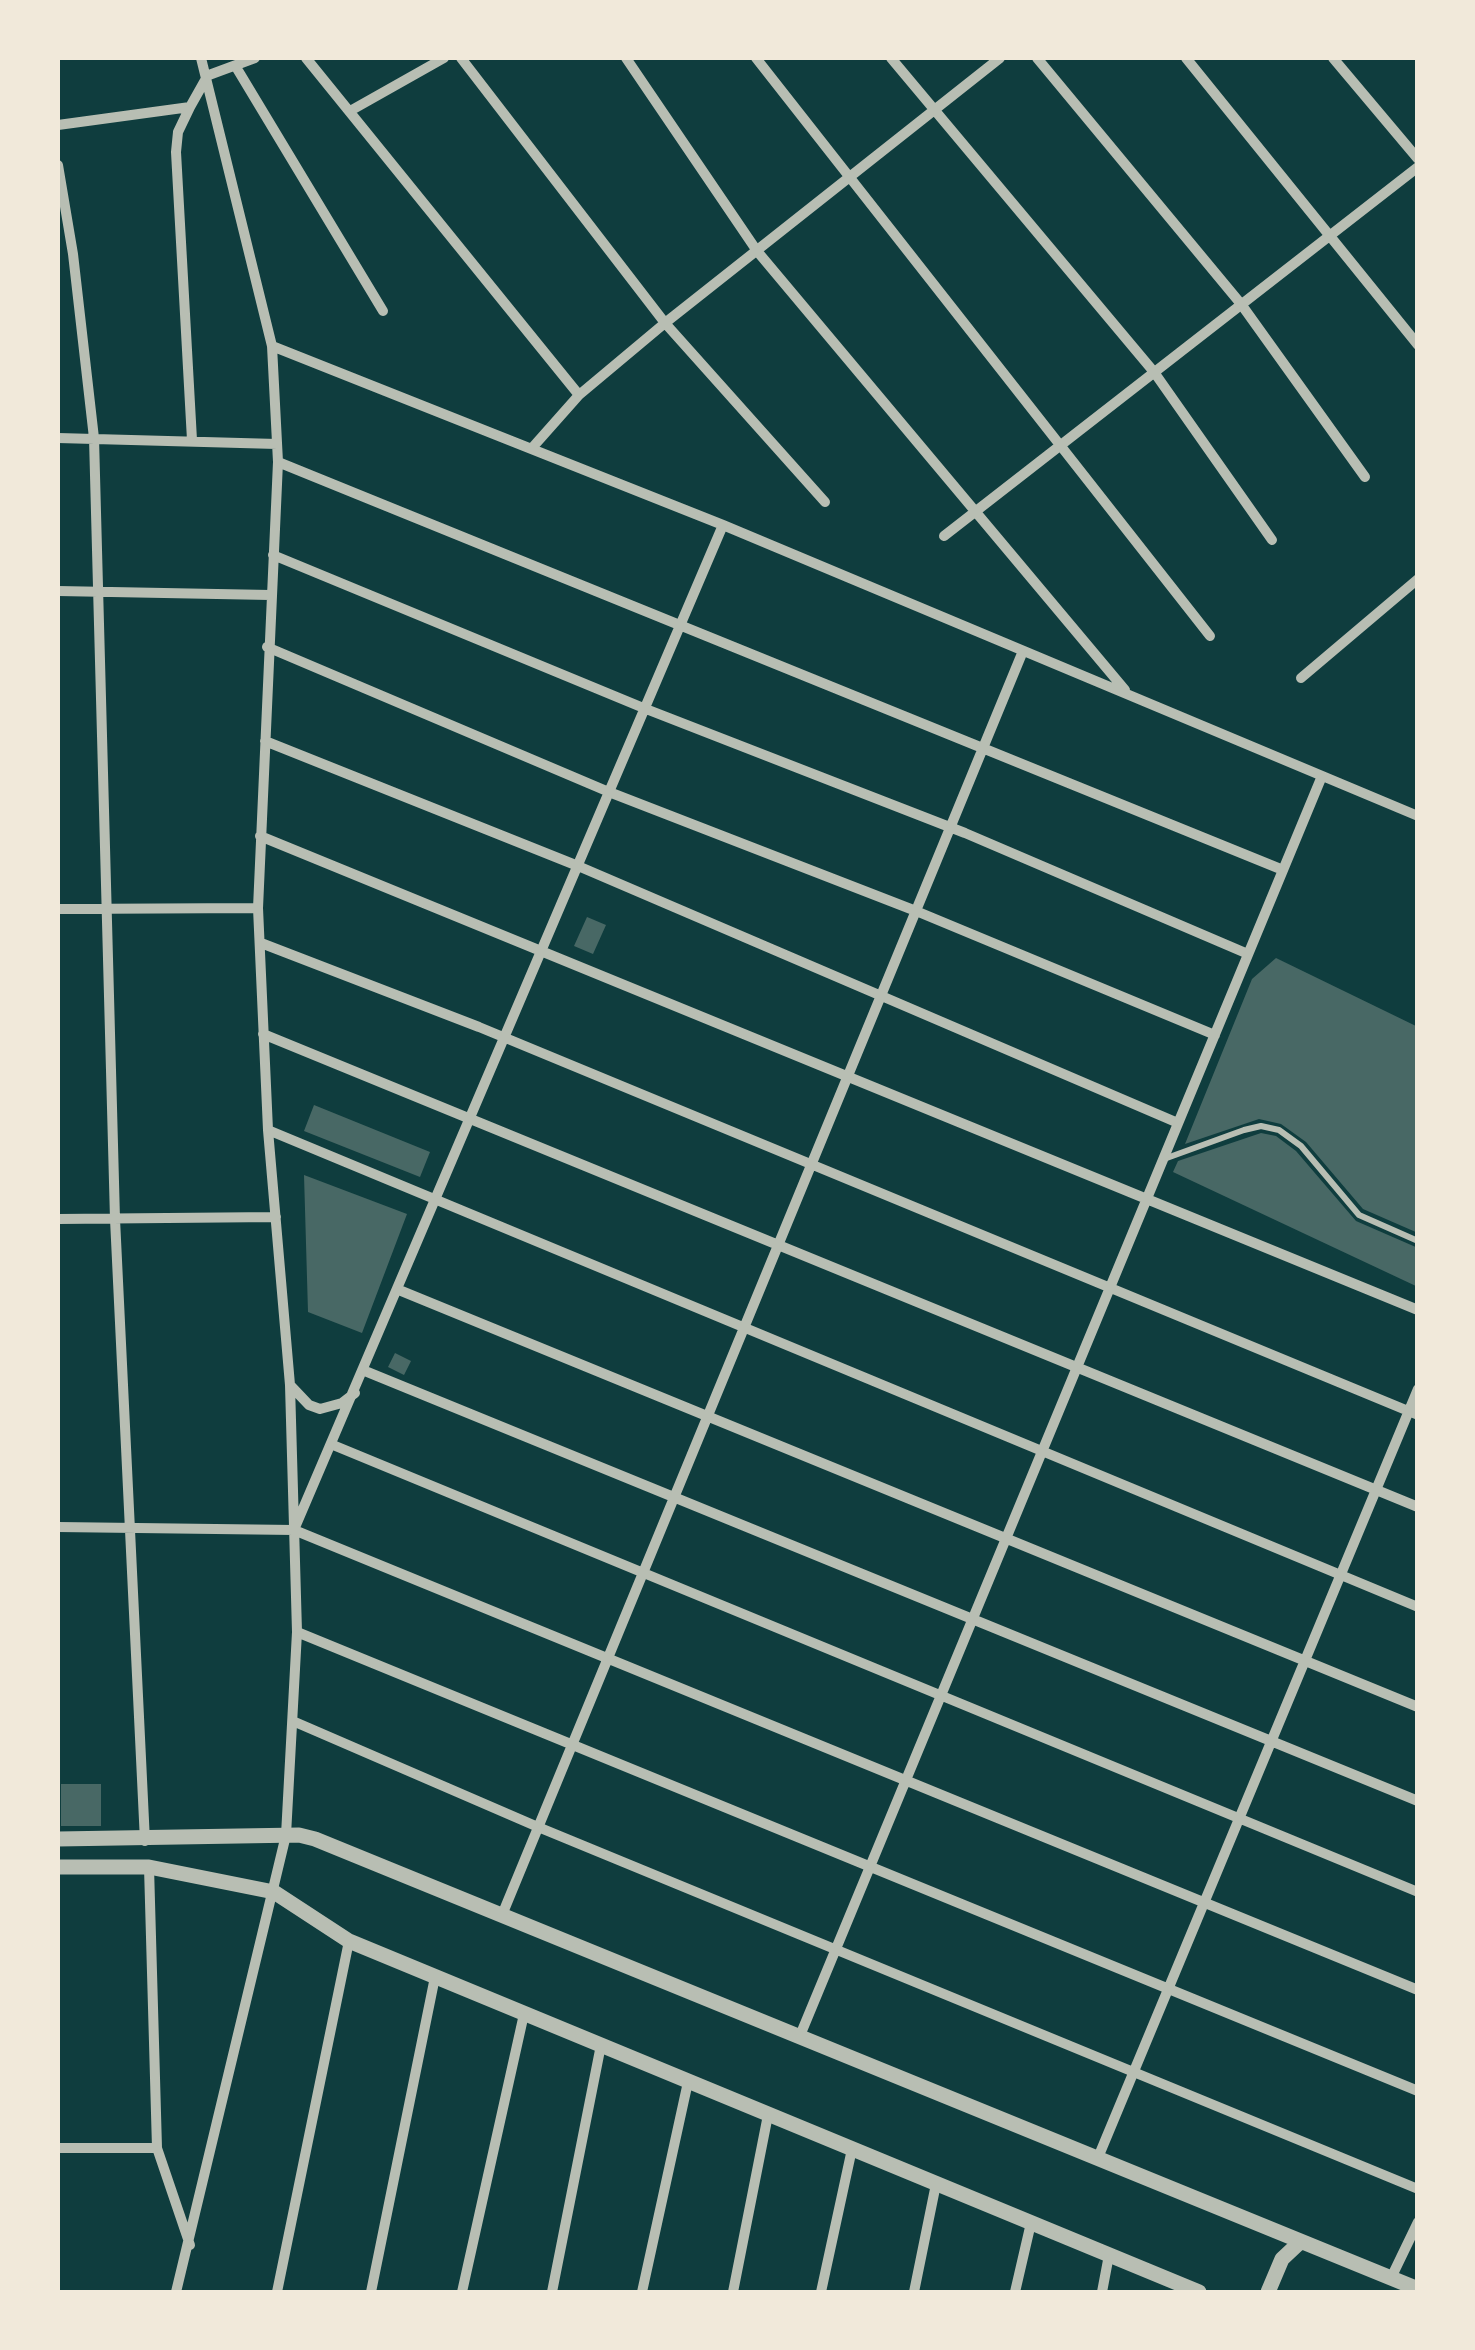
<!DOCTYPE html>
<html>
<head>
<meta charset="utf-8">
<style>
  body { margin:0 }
  #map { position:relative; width:1475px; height:2350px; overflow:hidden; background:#0f3d3e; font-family:"PT Sans Narrow",sans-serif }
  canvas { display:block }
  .frame { position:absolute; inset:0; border:60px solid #f1e9da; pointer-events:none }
</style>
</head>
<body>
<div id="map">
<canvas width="1475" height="2350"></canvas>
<div class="frame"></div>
</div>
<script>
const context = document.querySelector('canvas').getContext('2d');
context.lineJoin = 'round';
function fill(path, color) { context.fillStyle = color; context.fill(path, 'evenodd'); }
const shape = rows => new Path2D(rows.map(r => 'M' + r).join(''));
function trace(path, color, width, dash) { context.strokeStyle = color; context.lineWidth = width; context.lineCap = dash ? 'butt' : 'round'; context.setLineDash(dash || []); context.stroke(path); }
const building = shape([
  [587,917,606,925,593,954,574,946],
  [1276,958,1418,1027,1418,1233,1363,1209,1306,1142,1281,1124,1259,1119,1185,1144,1252,979],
  [314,1105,430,1152,420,1177,304,1131],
  [1261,1133,1276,1136,1296,1151,1356,1221,1418,1248,1418,1287,1173,1172,1178,1161],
  [304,1175,407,1214,362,1333,308,1312],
  [395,1353,411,1361,404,1375,388,1367],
  [61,1784,101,1784,101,1826,61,1826]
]);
const service = shape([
  [1164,1159,1244,1130,1261,1126,1279,1130,1301,1146,1359,1215,1418,1241]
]);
const minor = shape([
  [306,58,579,395],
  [461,58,665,323,825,502],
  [626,58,757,251,1125,690],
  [756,58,1210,636],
  [891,58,1154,372,1272,540],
  [1037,58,1241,304,1365,477],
  [1186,58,1418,345],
  [1333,58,1418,159],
  [236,67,383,311],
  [209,75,255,58],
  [190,107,178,132,176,152,192,440],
  [350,111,444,58],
  [58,125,190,107,208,75],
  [58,165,73,254,94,438,115,1219,145,1841],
  [272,346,723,525,1418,816],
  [58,438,277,444],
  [532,448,579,395,665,323,1000,58],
  [278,462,1283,870],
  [944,536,1418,167],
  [273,555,646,709,965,833,1248,954],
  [58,591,270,595],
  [267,647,609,792,916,911,1215,1035],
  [1301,678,1418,579],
  [265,741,578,866,1178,1123],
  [260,836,1418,1310],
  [58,909,258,908],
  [261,943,479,1027,1418,1415],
  [263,1034,1418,1507],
  [268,1130,1418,1607],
  [58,1219,276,1217],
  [399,1290,1418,1707],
  [365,1371,1418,1801],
  [290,1385,309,1405,320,1409,342,1403,355,1393],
  [333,1445,1418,1892],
  [296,1525,723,525],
  [58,1527,294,1530,1418,1990],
  [297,1632,1418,2091],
  [295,1722,538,1827,1418,2189],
  [149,1867,157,2148,190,2245],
  [502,1915,1023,651],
  [799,2038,1322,776],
  [58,2148,157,2148],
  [1097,2160,1418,1389],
  [1391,2278,1418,2222],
  [176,2292,286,1835,297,1632,290,1385,268,1130,258,908,278,462,272,346,201,58],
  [277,2292,349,1941],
  [371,2292,435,1977],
  [462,2292,524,2014],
  [552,2292,601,2045],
  [642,2292,688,2082],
  [733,2292,768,2115],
  [821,2292,852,2149],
  [914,2292,936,2184],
  [1015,2292,1031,2223],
  [1102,2292,1109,2255]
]);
const tertiary = shape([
  [58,1839,299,1835,315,1839,1418,2289],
  [58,1867,149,1867,274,1892,349,1941,1199,2292],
  [1268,2292,1282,2259,1298,2244]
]);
fill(building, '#486865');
trace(service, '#b8beb3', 6);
trace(minor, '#b8beb3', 10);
trace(tertiary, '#b8beb3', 15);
</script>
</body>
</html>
